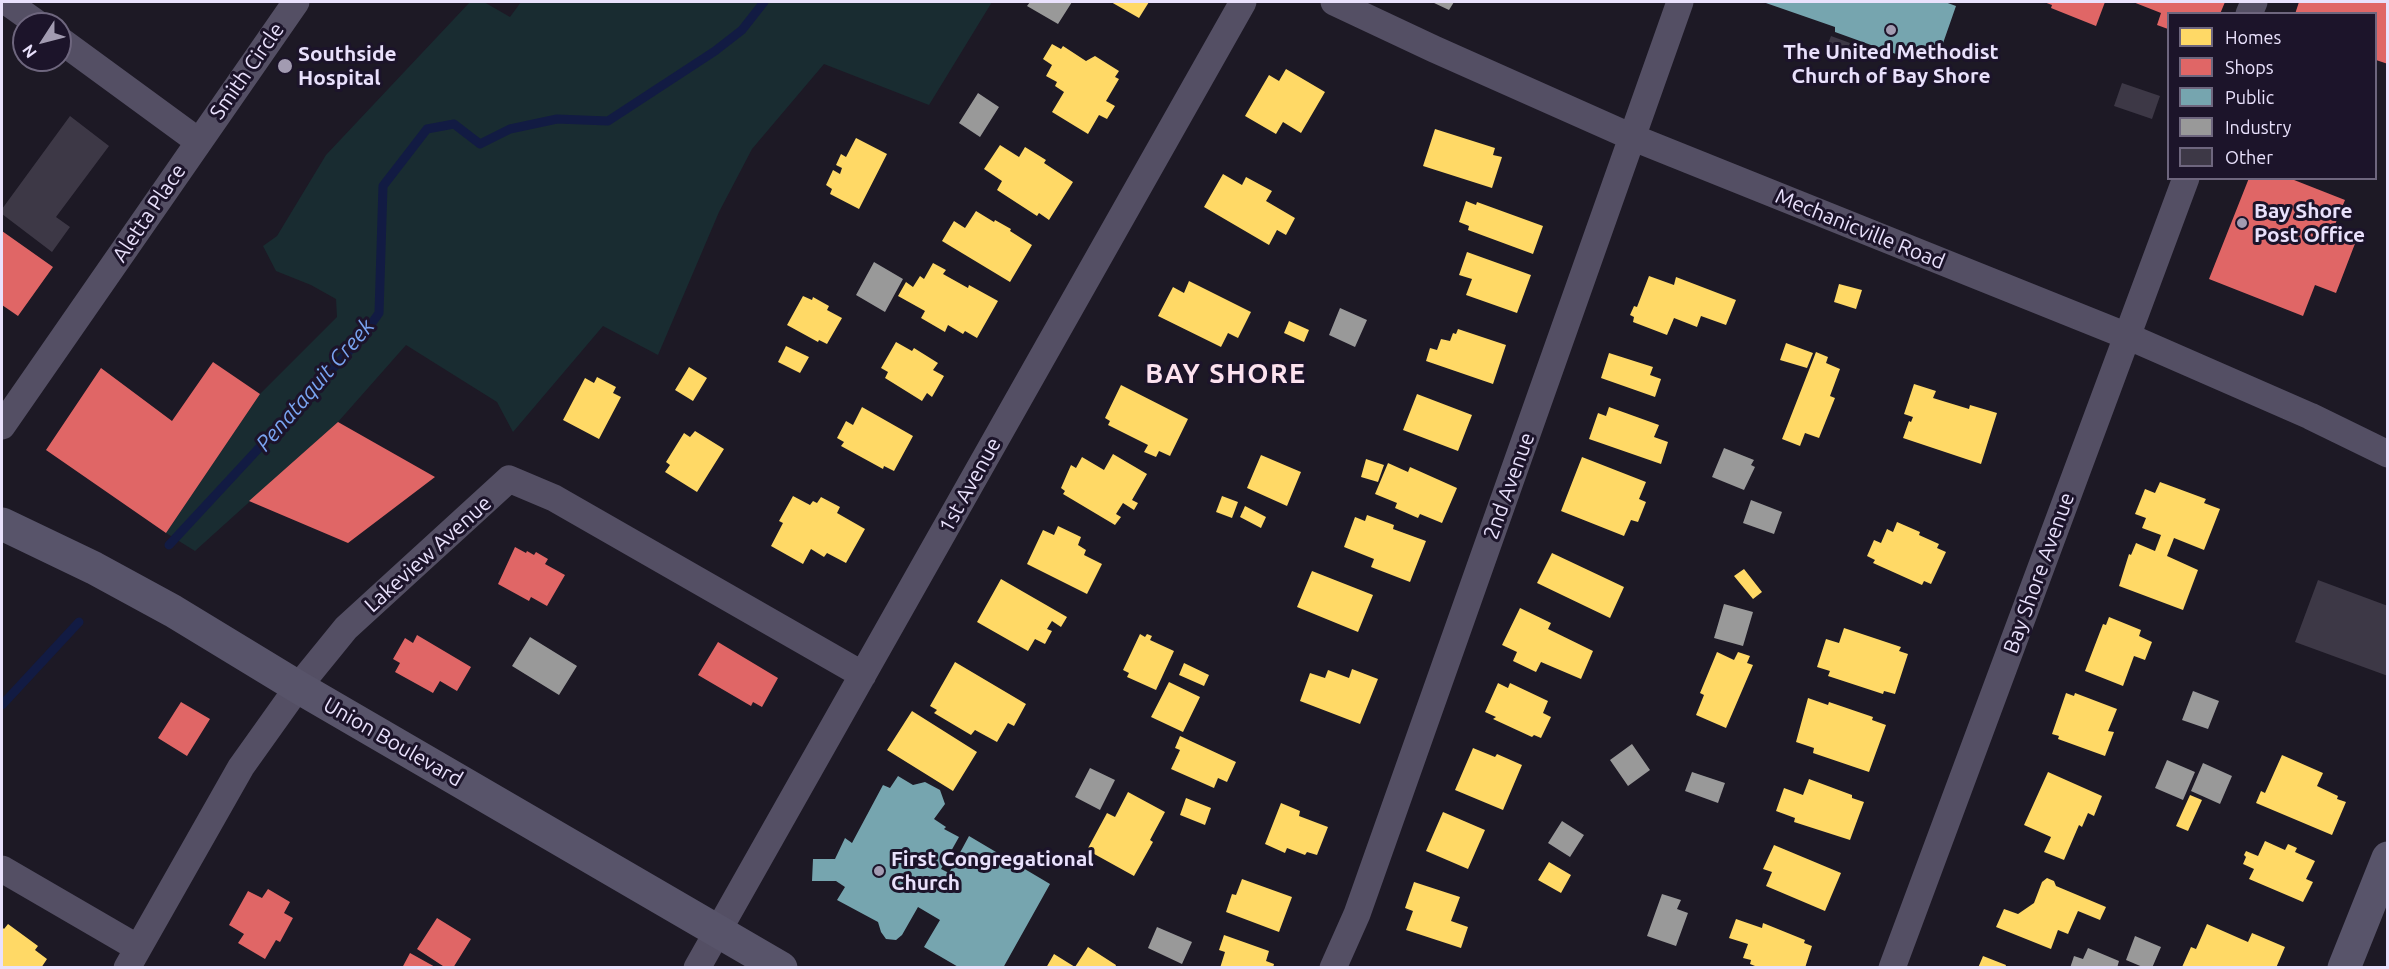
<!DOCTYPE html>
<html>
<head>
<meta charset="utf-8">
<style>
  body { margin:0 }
  #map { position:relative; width:2389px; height:969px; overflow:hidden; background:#1d1925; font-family:Ubuntu,sans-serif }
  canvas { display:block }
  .frame { position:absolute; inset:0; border:3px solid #e9e1fc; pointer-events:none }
  .legend { position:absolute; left:2167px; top:12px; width:210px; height:168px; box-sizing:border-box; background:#1c142a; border:2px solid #6e667e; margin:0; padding:8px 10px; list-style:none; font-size:18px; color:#e9e1fc }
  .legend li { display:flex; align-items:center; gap:12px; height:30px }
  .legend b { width:30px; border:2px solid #6e667e }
  .north { position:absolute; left:12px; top:12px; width:60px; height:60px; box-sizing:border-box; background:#1c142a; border:2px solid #6e667e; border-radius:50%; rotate:234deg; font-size:16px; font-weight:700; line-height:24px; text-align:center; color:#e9e1fc }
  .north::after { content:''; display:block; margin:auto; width:21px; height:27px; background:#a29bb1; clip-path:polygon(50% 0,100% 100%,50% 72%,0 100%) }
</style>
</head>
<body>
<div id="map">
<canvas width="2389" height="969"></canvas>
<div class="frame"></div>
<ul class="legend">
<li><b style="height:16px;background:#ffd966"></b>Homes</li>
<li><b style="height:16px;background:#e06666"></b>Shops</li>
<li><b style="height:16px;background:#76a5af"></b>Public</li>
<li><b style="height:16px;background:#999"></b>Industry</li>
<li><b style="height:16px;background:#3d3846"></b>Other</li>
</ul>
<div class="north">N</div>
</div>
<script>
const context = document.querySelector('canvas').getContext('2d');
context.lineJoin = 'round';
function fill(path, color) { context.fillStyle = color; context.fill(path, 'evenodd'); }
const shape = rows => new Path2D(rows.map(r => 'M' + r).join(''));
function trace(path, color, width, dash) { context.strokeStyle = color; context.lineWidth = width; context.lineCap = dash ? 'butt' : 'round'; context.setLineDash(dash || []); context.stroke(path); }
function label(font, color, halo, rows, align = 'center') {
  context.font = font + ' Ubuntu,sans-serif'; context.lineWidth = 6; context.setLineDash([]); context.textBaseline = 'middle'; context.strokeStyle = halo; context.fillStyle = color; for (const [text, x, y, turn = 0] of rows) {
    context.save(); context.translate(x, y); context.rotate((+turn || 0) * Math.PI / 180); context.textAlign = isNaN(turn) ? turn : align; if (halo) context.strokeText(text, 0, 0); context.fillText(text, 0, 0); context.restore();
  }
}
const green = shape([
  [470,2,484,2,510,17,521,2,992,2,929,105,824,64,752,149,719,212,658,355,603,326,513,432,497,402,406,345,338,422,195,551,166,533,260,394,337,317,336,299,311,285,276,271,263,246,277,236,326,155]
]);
const homes = shape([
  [1111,2,1149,2,1139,18],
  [1052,44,1061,49,1063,46,1086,61,1095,56,1119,71,1115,77,1119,79,1106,101,1115,106,1107,119,1099,115,1088,134,1052,112,1064,92,1055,86,1057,82,1046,76,1052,65,1043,59],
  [1286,69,1325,92,1301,133,1283,122,1276,134,1245,116,1269,75,1279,81],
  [1435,129,1495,148,1493,155,1502,157,1492,188,1423,166],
  [856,138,887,154,859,209,830,194,832,189,826,185,833,170,840,174,842,168,836,165,841,154,846,157],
  [1000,145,1019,157,1025,147,1046,160,1044,163,1073,182,1049,220,1039,213,1037,216,997,190,1002,181,984,169],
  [1223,174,1242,185,1246,177,1272,191,1266,201,1295,218,1286,235,1277,230,1269,245,1204,207],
  [1466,201,1476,205,1477,202,1543,226,1533,254,1468,230,1469,226,1459,222],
  [976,211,994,222,995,220,1011,229,1010,231,1032,245,1010,282,942,241,954,221,965,228],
  [1467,252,1531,275,1517,313,1466,295,1472,279,1459,275],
  [933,263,946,270,943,274,968,288,969,285,998,301,977,338,965,331,963,334,948,325,945,332,921,318,925,311,898,296,906,282,913,287,920,276,924,279],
  [1649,276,1674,285,1676,277,1736,300,1726,325,1701,316,1697,327,1674,318,1667,335,1633,322,1634,317,1630,315,1634,306,1637,307],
  [1189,281,1251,312,1238,338,1228,333,1221,347,1158,316,1173,287,1184,293],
  [1839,284,1862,290,1856,309,1834,302],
  [803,296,812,300,813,297,829,306,827,310,842,318,827,344,819,340,818,342,787,325],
  [1289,321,1309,330,1304,342,1284,333],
  [1458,329,1506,345,1493,384,1426,361,1430,348,1437,350,1441,339,1450,341,1453,333,1456,334],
  [896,342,912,351,914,348,938,363,933,370,944,376,932,397,927,393,922,401,885,378,888,372,881,368],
  [1786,343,1813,353,1807,368,1780,360],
  [786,346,809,357,800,373,778,362],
  [1816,352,1828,357,1826,363,1840,369,1830,396,1835,398,1819,438,1805,433,1800,446,1782,439],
  [1609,353,1653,367,1650,375,1661,379,1655,397,1601,378],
  [689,367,707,378,693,401,675,390],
  [597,377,616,387,613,393,621,397,599,439,563,420,585,378,594,383],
  [1914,384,1936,391,1933,398,1969,409,1970,405,1997,413,1981,464,1903,438,1909,421,1911,422,1913,417,1904,414],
  [1121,385,1188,419,1170,456,1159,451,1156,457,1144,452,1148,445,1108,425,1110,421,1105,418],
  [1417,394,1472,415,1458,451,1403,430],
  [862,407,913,436,894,471,884,466,883,469,841,446,844,442,837,438,846,421,853,425],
  [1609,407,1659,425,1654,437,1668,442,1661,464,1589,439,1598,413,1606,416],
  [695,431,724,449,697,492,665,472,670,465,666,462,684,433,690,437],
  [1113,454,1147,474,1132,500,1138,503,1134,510,1123,503,1116,514,1121,517,1115,525,1063,494,1065,491,1061,488,1071,465,1076,468,1082,457,1104,470],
  [1261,455,1301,472,1287,506,1247,488],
  [1582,457,1646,482,1639,499,1646,502,1638,522,1631,520,1624,536,1561,511],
  [1366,459,1384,465,1378,482,1361,477],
  [1388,463,1408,472,1410,467,1457,488,1442,523,1420,514,1418,518,1395,508,1397,503,1375,494],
  [2160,482,2206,499,2204,503,2220,509,2204,550,2174,538,2167,556,2198,570,2183,610,2119,586,2129,554,2131,555,2136,543,2155,551,2161,535,2142,528,2146,518,2135,514,2145,489,2155,493],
  [793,496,810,505,813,501,817,503,821,497,840,507,837,513,865,529,846,563,827,553,824,557,811,549,803,564,771,546,783,523,779,521],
  [1222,496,1238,502,1232,518,1216,512],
  [1245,506,1266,517,1261,528,1240,517],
  [1367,515,1394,525,1393,529,1426,541,1410,582,1371,567,1374,559,1344,547,1355,517,1365,521],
  [1897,522,1920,532,1919,535,1939,544,1937,548,1946,552,1931,584,1924,581,1922,585,1873,563,1875,560,1867,556,1874,540,1881,543,1887,529,1893,532],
  [1058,526,1081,537,1078,545,1086,550,1084,555,1102,564,1087,594,1027,564,1043,530,1054,535],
  [1552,553,1624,587,1610,618,1537,583],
  [1744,569,1762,592,1753,599,1734,576],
  [1312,571,1373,595,1358,632,1297,607],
  [1001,579,1067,617,1061,627,1052,621,1047,629,1052,631,1045,644,1035,639,1028,651,977,622],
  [1520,608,1551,623,1548,629,1593,651,1581,679,1541,662,1536,672,1513,661,1517,652,1502,645],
  [2109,617,2141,630,2139,636,2152,642,2145,660,2134,656,2123,686,2085,671,2103,624,2106,625],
  [1844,628,1901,647,1899,651,1908,654,1895,694,1884,691,1883,694,1828,676,1830,671,1817,667,1826,639,1839,643],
  [1140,634,1145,637,1147,634,1152,636,1150,640,1174,651,1156,690,1127,677,1129,673,1123,670],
  [1717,652,1734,660,1738,652,1750,656,1747,663,1753,665,1726,728,1696,715,1704,695,1700,693],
  [955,662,1026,704,1014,726,1008,723,997,742,975,730,971,735,934,713,937,710,930,706],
  [1184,663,1209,675,1204,686,1179,675],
  [1352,669,1378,679,1360,724,1300,701,1310,673,1325,678,1328,670,1349,678],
  [1169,682,1200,697,1183,732,1151,717],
  [1498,683,1508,688,1510,683,1548,701,1543,713,1551,717,1541,738,1534,735,1532,737,1493,719,1496,717,1485,712],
  [2066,693,2074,696,2075,693,2117,709,2108,731,2114,732,2105,756,2058,739,2059,736,2052,734],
  [1808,698,1828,705,1829,702,1873,717,1872,720,1886,725,1869,772,1813,753,1814,748,1796,742],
  [912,711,977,752,953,791,887,750],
  [1180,736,1236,762,1227,782,1218,778,1214,788,1171,769,1180,750,1175,748],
  [1473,748,1495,757,1497,754,1522,765,1503,810,1455,790],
  [2282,755,2323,773,2317,786,2338,796,2337,799,2346,802,2332,835,2256,803,2261,791,2265,793],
  [2048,772,2102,796,2094,816,2088,813,2082,827,2079,825,2064,860,2044,852,2051,837,2024,825],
  [1809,779,1852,795,1852,798,1864,802,1850,840,1794,822,1795,818,1776,811,1784,788,1803,795],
  [1128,792,1165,812,1150,840,1153,842,1134,876,1087,850,1107,813,1115,817],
  [2190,795,2202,800,2188,831,2176,826],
  [1186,798,1211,808,1205,825,1180,815],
  [1281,803,1300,811,1299,816,1328,827,1317,855,1307,852,1305,855,1287,848,1285,853,1265,844],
  [1443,812,1485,830,1468,869,1426,851],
  [2265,841,2285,850,2288,844,2297,848,2295,852,2315,861,2306,879,2313,882,2303,902,2249,879,2254,869,2243,864,2246,857,2244,855,2246,851,2258,856],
  [1774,845,1841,873,1825,911,1766,886,1772,872,1763,869],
  [1549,862,1571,875,1561,893,1538,880],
  [2047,878,2054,881,2056,886,2106,907,2100,920,2078,911,2068,934,2058,930,2051,949,1996,927,2004,909,2018,914,2034,903,2042,882],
  [1242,879,1292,897,1279,932,1226,912,1232,894,1236,895],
  [1414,882,1460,897,1451,921,1468,927,1461,948,1406,930,1413,911,1405,908],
  [1736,919,1762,928,1763,923,1805,940,1804,943,1812,946,1805,968,1760,968,1750,964,1751,960,1743,958,1748,944,1729,938],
  [8,924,38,946,35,950,47,959,41,968,2,968,2,927,4,929],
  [2207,924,2248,942,2252,933,2285,947,2276,968,2182,967,2191,947,2196,949],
  [1224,935,1269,951,1266,961,1274,964,1273,968,1220,968,1225,952,1219,950],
  [1088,947,1116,965,1115,968,1046,968,1054,954,1075,967],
  [1983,956,2006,965,2005,968,1978,968]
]);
const shops = shape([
  [2044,2,2105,2,2096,26,2051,8,2052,5],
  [2133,2,2225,2,2220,14,2168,14,2168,29,2157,25,2161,13],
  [2299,2,2388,2,2388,64,2376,60,2376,14,2295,14],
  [2249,178,2289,178,2345,200,2332,232,2356,241,2336,293,2315,285,2303,316,2209,279],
  [2,231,53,267,18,316,2,305],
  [213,362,260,394,166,533,46,450,101,368,172,421],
  [338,422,435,477,348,543,249,501],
  [515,547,526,553,527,551,534,555,536,552,548,559,545,564,565,575,547,606,531,597,529,601,498,584],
  [417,635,471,667,457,691,440,681,433,693,395,672,400,663,393,659,405,638,413,643],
  [718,642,778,678,762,707,753,702,751,706,698,675],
  [181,702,210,719,187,756,158,738],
  [268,889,290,902,284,913,293,918,280,942,276,940,265,959,238,943,244,934,229,925,248,891,262,898],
  [437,918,471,939,453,968,446,968,417,949],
  [410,953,437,968,402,968]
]);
const public = shape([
  [1763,2,1945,2,1956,6,1941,49,1935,47,1931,61,1910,54,1907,58,1835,32,1835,27],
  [898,776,913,785,925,782,940,790,945,804,934,819,946,827,944,829,959,837,941,869,949,873,969,836,1050,884,1003,968,960,968,924,947,940,920,918,907,902,935,896,940,886,939,881,932,878,922,837,900,845,887,836,881,812,881,813,859,835,859,845,838,852,843,883,785,890,788]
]);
const industry = shape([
  [1030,2,1072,2,1058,24,1027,6],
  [1432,2,1454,2,1449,10],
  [978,93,999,107,980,137,959,123],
  [874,262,903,279,885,312,856,295],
  [1340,308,1367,320,1355,347,1329,335],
  [1724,448,1754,460,1751,465,1755,467,1744,490,1712,477],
  [1751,500,1782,512,1774,534,1743,523],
  [1724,604,1753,612,1743,646,1714,638],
  [530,637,577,666,559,695,512,666],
  [2193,691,2219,701,2208,729,2182,720],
  [1632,744,1650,770,1628,786,1610,760],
  [2167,760,2195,772,2183,800,2155,788],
  [2203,763,2232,776,2220,804,2191,791],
  [1090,768,1115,780,1100,810,1075,797],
  [1692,772,1725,783,1718,803,1685,791],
  [1562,821,1584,835,1570,857,1548,843],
  [1662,894,1681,900,1677,909,1688,913,1676,946,1647,936],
  [1157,927,1192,942,1182,964,1148,948],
  [2135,936,2161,947,2152,968,2145,968,2126,960],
  [2088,948,2119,961,2117,968,2070,968,2074,956,2083,959]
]);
const stream = shape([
  [169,545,362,337,379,313,383,186,427,129,454,124,480,144,510,129,557,119,608,121,715,51,742,30,764,2],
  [2,705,79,622]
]);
const building = shape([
  [1831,36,1850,43,1844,57,1826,49],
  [2122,83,2160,96,2152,119,2114,106],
  [70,116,109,146,56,217,70,227,52,252,2,214,2,209],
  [2318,580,2388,606,2388,676,2295,642]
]);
const minor = shape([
  [7,2,38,24],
  [1334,2,1434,49,1634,138,2127,336,2310,416,2388,454],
  [2249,14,2254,2],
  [60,40,198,141],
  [2,426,296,2],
  [2,869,138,948],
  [127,968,241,767,298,687,346,628,509,479,554,498,863,675],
  [697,968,1243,2],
  [1333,968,1357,914,1680,2],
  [1892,968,2186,178]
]);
const secondary = shape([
  [2,524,94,568,173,611,298,687,781,968],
  [2344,968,2388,858]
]);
const markers = [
  [1891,30,6,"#a29bb1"],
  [285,66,8,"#a29bb1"],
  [2242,223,6,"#a29bb1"],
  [879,871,6,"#a29bb1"]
];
const poiNames = [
  ["The United Methodist",1891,52,"center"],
  ["Church of Bay Shore",1891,76,"center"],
  ["Southside",298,54],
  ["Hospital",298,78],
  ["Bay Shore",2254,211],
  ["Post Office",2254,235],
  ["First Congregational",891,859],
  ["Church",891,883]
];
const streetNames = [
  ["Smith Circle",247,71,-55],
  ["Aletta Place",149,213,-56],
  ["Mechanicville Road",1860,229,22],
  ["1st Avenue",970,485,-61],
  ["2nd Avenue",1509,486,-70],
  ["Lakeview Avenue",428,554,-42],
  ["Bay Shore Avenue",2039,573,-70],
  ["Union Boulevard",393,742,30]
];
const waterNames = [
  ["Penataquit Creek",315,385,-49]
];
const districtNames = [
  ["BAY SHORE",1226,374]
];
fill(green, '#192c31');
fill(homes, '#ffd966');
fill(shops, '#e06666');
fill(public, '#76a5af');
fill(industry, '#999');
trace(stream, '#121b43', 9);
fill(building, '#3d3846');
trace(minor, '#544f64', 27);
trace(secondary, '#58546a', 33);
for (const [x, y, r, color] of markers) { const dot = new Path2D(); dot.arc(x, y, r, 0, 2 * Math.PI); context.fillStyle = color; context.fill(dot); trace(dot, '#1c142a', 2); }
label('bold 21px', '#e9e1fc', '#1c142a', poiNames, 'left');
label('21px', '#e9e1fc', '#1c142a', streetNames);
label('italic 22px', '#7aa4f1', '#1c142a', waterNames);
context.letterSpacing = '1.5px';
label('bold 27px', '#fce2ee', '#1c142a', districtNames);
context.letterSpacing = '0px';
</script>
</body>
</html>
